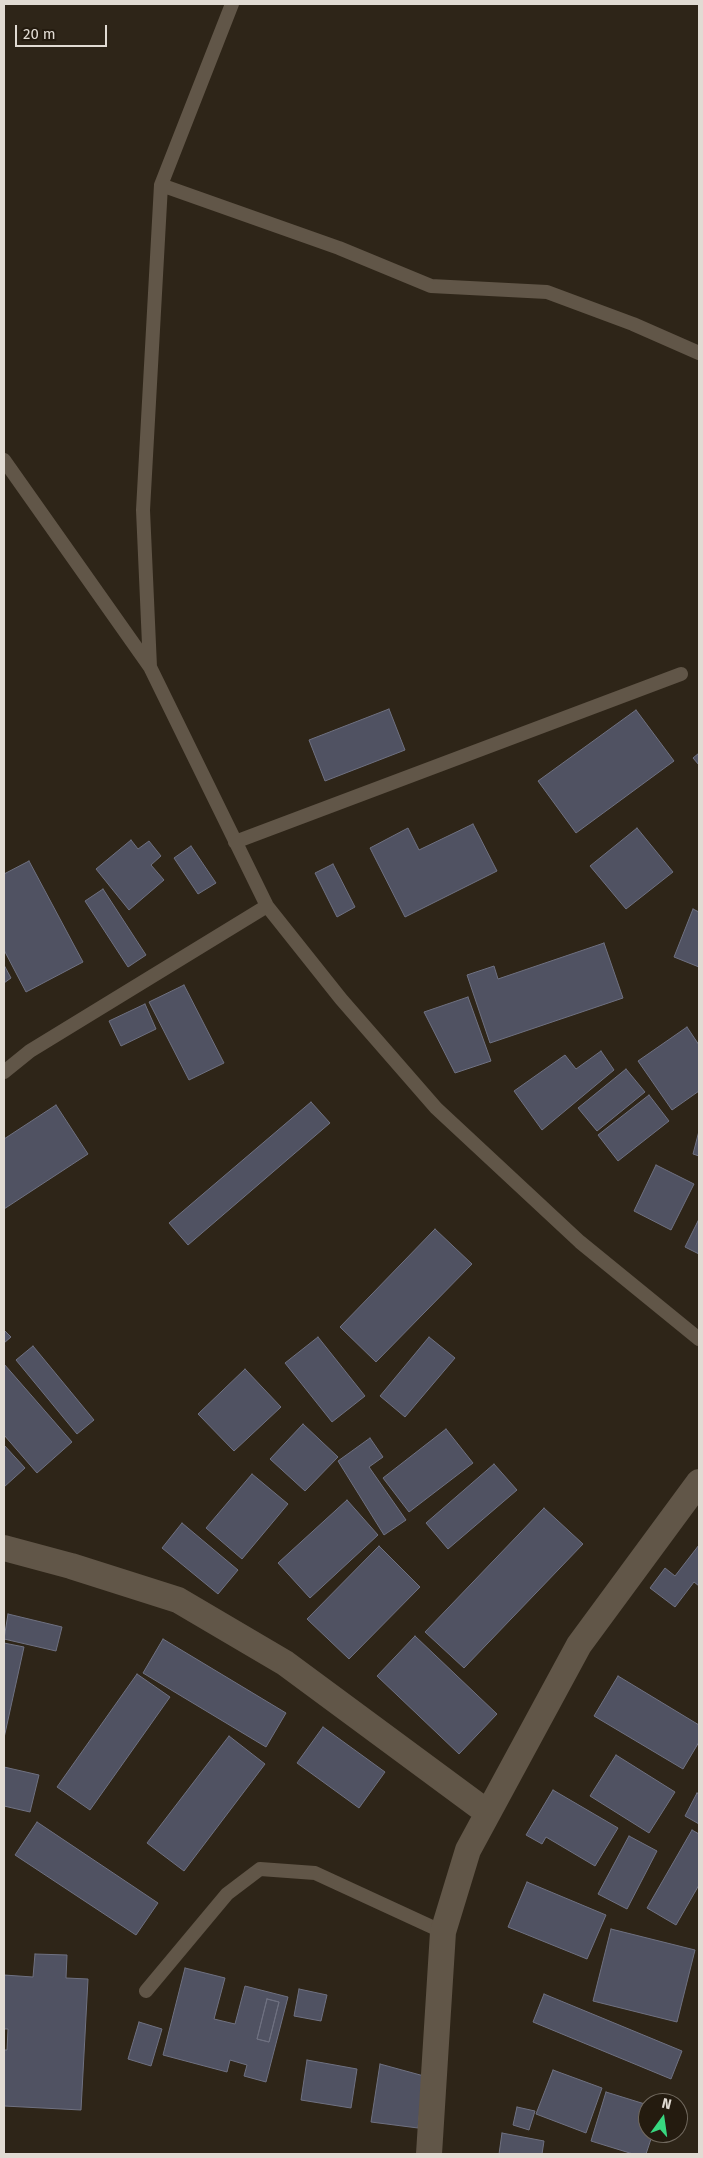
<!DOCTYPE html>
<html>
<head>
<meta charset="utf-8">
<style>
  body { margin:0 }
  #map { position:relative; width:703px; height:2158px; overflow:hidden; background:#2e2518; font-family:"Fira Sans",sans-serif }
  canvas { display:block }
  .frame { position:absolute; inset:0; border:5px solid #e1dbd3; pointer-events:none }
  .north { position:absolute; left:638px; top:2093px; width:50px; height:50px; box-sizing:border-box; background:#241b0f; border:1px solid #70685d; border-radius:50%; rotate:14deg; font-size:14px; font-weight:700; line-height:20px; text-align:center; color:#e1dbd3 }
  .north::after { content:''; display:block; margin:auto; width:18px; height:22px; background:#37d880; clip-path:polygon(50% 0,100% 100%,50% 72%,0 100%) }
  .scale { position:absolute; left:15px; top:25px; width:92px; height:22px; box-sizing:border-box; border:2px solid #e1dbd3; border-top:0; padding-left:6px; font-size:15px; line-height:18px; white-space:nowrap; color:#e1dbd3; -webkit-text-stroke:4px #241b0f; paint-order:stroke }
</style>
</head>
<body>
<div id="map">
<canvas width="703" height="2158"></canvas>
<div class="frame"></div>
<div class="north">N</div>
<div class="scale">20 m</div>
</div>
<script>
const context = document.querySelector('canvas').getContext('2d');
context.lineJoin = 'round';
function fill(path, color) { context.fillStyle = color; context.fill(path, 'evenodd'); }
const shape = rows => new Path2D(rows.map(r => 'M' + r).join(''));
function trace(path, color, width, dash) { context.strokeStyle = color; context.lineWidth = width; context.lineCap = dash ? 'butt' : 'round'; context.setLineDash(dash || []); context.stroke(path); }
const building = shape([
  [389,709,405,750,325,781,309,740,389,709],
  [636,710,674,761,576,833,538,781,636,710],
  [699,753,699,765,693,758,699,753],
  [473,824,497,871,405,917,370,848,408,828,419,850,473,824],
  [637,828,673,872,626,909,590,866,637,828],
  [131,840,138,849,149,841,161,856,151,865,164,880,129,910,96,869,131,840],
  [191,846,216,883,198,894,174,858,191,846],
  [29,861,83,962,26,992,4,950,4,874,29,861],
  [333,864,355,907,337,917,315,873,333,864],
  [103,889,146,955,128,967,85,901,103,889],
  [693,909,699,912,699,967,674,957,693,909],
  [604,943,623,998,490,1043,467,975,494,966,498,979,604,943],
  [4,965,11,978,4,983,4,965],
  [184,985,224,1063,189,1080,149,1002,184,985],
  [468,997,491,1061,455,1073,424,1012,468,997],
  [145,1004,156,1029,121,1046,109,1021,145,1004],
  [687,1027,699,1045,699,1091,672,1110,638,1061,687,1027],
  [601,1051,614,1070,542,1130,514,1091,565,1055,576,1069,601,1051],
  [626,1069,645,1092,597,1131,578,1108,626,1069],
  [649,1095,669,1121,618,1161,598,1135,649,1095],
  [311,1102,330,1123,188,1245,169,1223,311,1102],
  [56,1105,88,1154,4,1209,4,1139,56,1105],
  [699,1131,699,1156,693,1154,699,1131],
  [656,1165,694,1184,671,1230,634,1211,656,1165],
  [699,1219,699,1254,685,1247,699,1219],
  [435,1229,472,1264,376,1362,340,1327,435,1229],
  [4,1330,11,1337,4,1343,4,1330],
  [318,1337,365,1396,332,1422,285,1363,318,1337],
  [429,1337,455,1358,405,1417,380,1396,429,1337],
  [33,1346,94,1420,77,1434,16,1360,33,1346],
  [4,1364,72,1442,37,1473,4,1435,4,1364],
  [245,1369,281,1407,234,1451,198,1414,245,1369],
  [303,1424,338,1457,305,1491,270,1459,303,1424],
  [446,1429,473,1463,409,1512,383,1478,446,1429],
  [370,1438,383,1457,369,1467,406,1520,384,1535,338,1461,370,1438],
  [4,1445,25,1468,4,1487,4,1445],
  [494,1464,517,1490,448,1549,426,1523,494,1464],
  [252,1474,288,1504,242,1559,206,1528,252,1474],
  [347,1500,378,1535,310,1598,278,1563,347,1500],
  [544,1508,583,1544,464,1668,425,1632,544,1508],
  [182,1523,238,1570,218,1594,162,1548,182,1523],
  [699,1545,699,1586,694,1582,675,1607,650,1588,665,1568,675,1576,699,1545],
  [379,1546,420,1587,349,1659,307,1619,379,1546],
  [8,1614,62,1627,56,1651,4,1639,8,1614],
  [415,1636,497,1714,459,1754,377,1676,415,1636],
  [163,1639,286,1713,266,1747,143,1673,163,1639],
  [4,1643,24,1647,4,1738,4,1643],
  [137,1674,170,1697,90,1810,57,1787,137,1674],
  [618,1676,699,1725,699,1742,683,1769,594,1716,618,1676],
  [323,1727,385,1772,359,1808,297,1763,323,1727],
  [229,1736,265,1764,184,1871,147,1843,229,1736],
  [616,1755,675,1792,649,1833,590,1796,616,1755],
  [4,1767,39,1775,30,1812,4,1806,4,1767],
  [553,1790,618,1828,595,1866,546,1837,542,1844,526,1835,553,1790],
  [697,1793,699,1794,699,1824,685,1816,697,1793],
  [37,1822,158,1903,136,1935,15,1855,37,1822],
  [692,1830,699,1834,699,1885,676,1925,647,1908,692,1830],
  [629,1836,657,1851,627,1909,598,1894,629,1836],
  [527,1882,606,1915,587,1959,508,1927,527,1882],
  [611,1929,695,1950,677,2022,593,2001,611,1929],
  [35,1954,67,1955,66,1978,88,1979,81,2110,4,2106,4,2050,7,2050,8,2029,4,2029,4,1975,33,1977,35,1954],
  [185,1968,225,1978,214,2019,235,2024,245,1986,288,1997,266,2082,244,2076,247,2065,230,2060,227,2072,163,2055,185,1968],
  [267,1999,279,2002,269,2042,257,2039,267,1999],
  [299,1989,327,1995,321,2021,294,2016,299,1989],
  [544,1994,682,2051,671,2079,533,2022,544,1994],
  [267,1999,279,2002,269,2042,257,2039,267,1999],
  [139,2022,162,2029,151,2066,128,2059,139,2022],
  [307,2060,357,2069,351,2108,301,2100,307,2060],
  [380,2064,424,2076,418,2128,371,2122,380,2064],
  [553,2070,602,2088,586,2133,536,2114,553,2070],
  [606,2092,648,2105,648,2133,653,2133,646,2154,633,2154,591,2141,606,2092],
  [517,2107,535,2111,529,2130,513,2125,517,2107],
  [502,2133,544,2141,542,2154,499,2154,502,2133]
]);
const service = shape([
  [232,4,161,185,143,510,150,667,267,906,341,999,436,1108,580,1242,699,1339],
  [161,185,339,248,431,286,547,292,633,324,699,353],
  [4,460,150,667],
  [235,842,681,674],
  [4,1072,30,1051,267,906],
  [146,1991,227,1894,260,1869,315,1873,443,1932]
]);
const minor = shape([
  [4,1548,71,1566,178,1600,285,1663,488,1813],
  [429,2154,443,1932,468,1850,579,1645,699,1482]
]);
fill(building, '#505262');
trace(building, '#6f7181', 1);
trace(service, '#615648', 14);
trace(minor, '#615648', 26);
</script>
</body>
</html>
